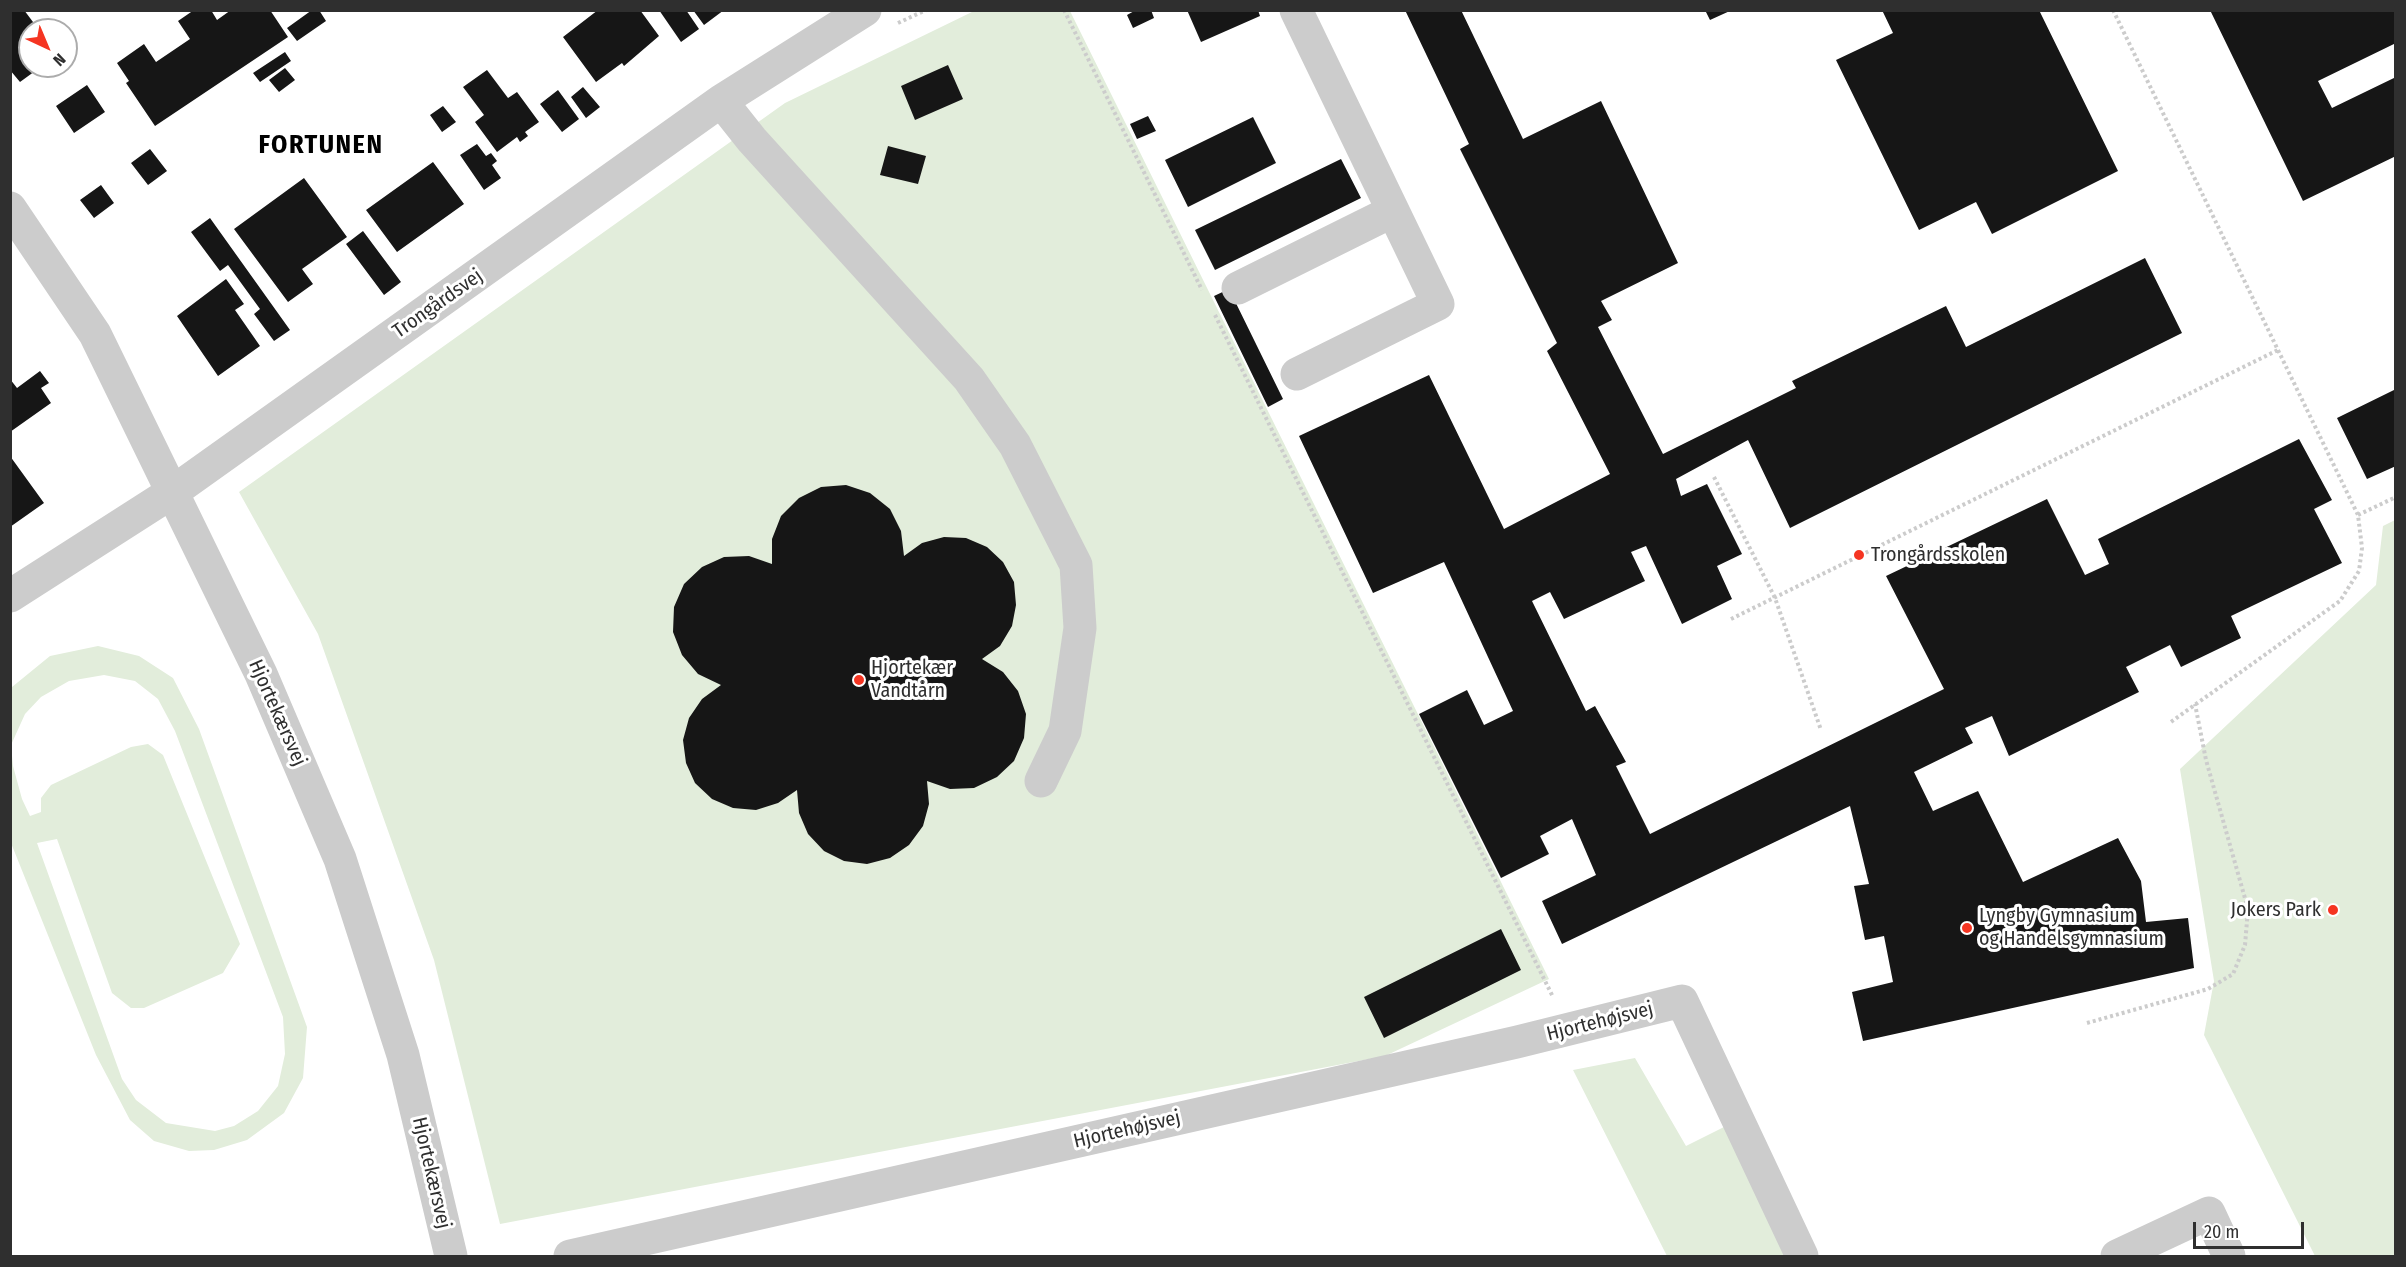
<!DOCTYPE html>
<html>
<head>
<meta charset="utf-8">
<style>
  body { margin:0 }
  #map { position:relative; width:2406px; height:1267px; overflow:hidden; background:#fff; font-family:"Fira Sans Condensed",sans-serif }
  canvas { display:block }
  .frame { position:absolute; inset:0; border:12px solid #2f2f2f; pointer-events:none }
  .north { position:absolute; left:18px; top:18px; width:60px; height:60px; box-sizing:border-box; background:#fff; border:2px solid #acacac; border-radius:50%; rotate:136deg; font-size:16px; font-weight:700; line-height:24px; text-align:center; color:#2f2f2f }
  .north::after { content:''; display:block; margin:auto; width:21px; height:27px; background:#f53522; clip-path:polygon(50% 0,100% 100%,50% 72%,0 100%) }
  .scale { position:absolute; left:2193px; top:1222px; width:111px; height:27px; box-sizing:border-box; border:3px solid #2f2f2f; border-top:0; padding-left:8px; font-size:18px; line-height:21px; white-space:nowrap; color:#2f2f2f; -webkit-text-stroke:4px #fff; paint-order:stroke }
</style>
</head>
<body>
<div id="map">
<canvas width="2406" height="1267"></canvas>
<div class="frame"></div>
<div class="north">N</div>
<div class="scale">20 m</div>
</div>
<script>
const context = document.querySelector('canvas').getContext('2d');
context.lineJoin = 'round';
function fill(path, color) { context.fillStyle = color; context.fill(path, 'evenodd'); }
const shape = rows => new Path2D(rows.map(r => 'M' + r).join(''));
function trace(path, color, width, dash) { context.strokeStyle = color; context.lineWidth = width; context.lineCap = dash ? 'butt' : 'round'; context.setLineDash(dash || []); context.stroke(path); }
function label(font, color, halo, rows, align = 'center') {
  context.font = font + ' "Fira Sans Condensed",sans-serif'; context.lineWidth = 6; context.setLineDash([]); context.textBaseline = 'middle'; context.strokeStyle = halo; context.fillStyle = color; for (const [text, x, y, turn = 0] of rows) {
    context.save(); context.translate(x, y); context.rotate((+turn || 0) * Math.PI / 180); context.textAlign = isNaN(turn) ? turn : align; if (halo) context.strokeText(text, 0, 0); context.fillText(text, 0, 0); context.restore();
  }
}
const green = shape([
  [974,11,1070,11,1549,979,1385,1056,500,1224,434,960,318,634,239,492,785,103],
  [2395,520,2395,1256,2315,1256,2204,1035,2214,981,2180,769,2376,585,2383,526],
  [98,646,139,656,173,678,199,729,307,1027,303,1078,284,1113,247,1140,214,1150,189,1151,154,1141,130,1120,96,1055,11,843,12,687,50,656],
  [104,675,135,681,158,699,175,731,283,1017,285,1054,278,1086,258,1111,234,1126,215,1131,166,1123,136,1100,122,1079,37,843,57,839,112,993,131,1008,144,1008,223,973,240,944,163,755,148,744,131,747,51,785,41,798,41,812,30,816,22,799,13,766,11,745,25,714,41,697,69,681],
  [1635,1058,1686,1146,1726,1126,1789,1256,1667,1256,1573,1070]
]);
const building = shape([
  [10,10,24,10,39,30,30,30,30,66,42,66,20,82,10,70],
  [194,10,211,10,217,20,231,10,270,10,288,37,155,126,126,83,129,81,117,63,144,44,156,62,190,39,178,21],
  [312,10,319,10,326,21,297,41,287,28],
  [598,10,640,10,659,36,624,66,622,63,596,82,563,37],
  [659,10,686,10,699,29,681,42],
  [693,10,724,10,704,25],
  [1136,10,1151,10,1154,18,1133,28,1127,15],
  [1187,10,1258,10,1260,16,1201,42],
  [1405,10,1461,10,1523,139,1601,101,1678,263,1601,301,1612,320,1598,327,1663,454,1796,388,1792,381,1946,306,1966,347,2145,258,2182,333,1790,528,1748,440,1676,479,1681,496,1707,484,1742,554,1717,566,1732,599,1682,624,1646,546,1631,552,1645,581,1564,619,1550,592,1532,601,1586,711,1595,706,1626,762,1616,766,1650,834,1944,689,1886,576,2047,499,2085,575,2109,564,2098,539,2299,439,2332,500,2314,509,2342,563,2231,616,2241,638,2181,667,2170,645,2126,667,2139,692,2009,756,1992,716,1965,728,1973,743,1914,772,1933,811,1978,791,2023,882,2118,838,2141,881,2146,922,2188,918,2194,968,1863,1041,1852,992,1893,982,1884,936,1865,940,1854,886,1869,884,1850,806,1562,944,1542,901,1596,875,1572,819,1540,836,1549,854,1501,878,1419,714,1467,690,1484,725,1513,711,1444,562,1373,593,1299,436,1429,375,1504,529,1610,474,1547,351,1557,343,1460,149,1469,144],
  [1705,10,1732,10,1710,20],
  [1882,10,2039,10,2118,171,1992,234,1976,202,1919,230,1836,60,1893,33],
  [2210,10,2396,10,2396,43,2318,81,2332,108,2396,77,2396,156,2303,201],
  [285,52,291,61,260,82,253,73],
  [948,65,963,99,915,120,901,86],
  [285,68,295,80,279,92,269,80],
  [487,70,508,98,517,92,539,122,525,132,528,136,520,142,517,137,497,152,475,122,484,115,463,87],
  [87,85,105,112,74,133,56,106],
  [583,87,600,107,586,118,571,97],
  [558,90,579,119,562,132,540,104],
  [443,106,456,122,442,132,430,115],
  [1148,116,1156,131,1137,139,1130,124],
  [1253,117,1276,163,1188,207,1165,160],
  [477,144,486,156,491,153,497,161,492,165,501,178,484,190,460,155],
  [888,146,926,156,918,184,880,175],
  [150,149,167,171,148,185,131,163],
  [1341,159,1361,198,1215,270,1195,230],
  [433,162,464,204,397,252,366,210],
  [304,178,347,237,302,269,313,284,288,302,234,229],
  [101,185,114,203,94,218,80,200],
  [210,218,290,330,274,341,254,314,260,309,228,265,220,271,191,232],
  [363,231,401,282,384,295,346,244],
  [226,279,244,304,235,310,260,346,218,376,177,316],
  [1229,289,1283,399,1268,407,1214,296],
  [40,371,49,383,41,388,51,403,10,432,10,379,17,388],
  [2396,389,2396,466,2367,479,2337,418],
  [10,456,44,503,10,527],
  [846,485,870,493,890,509,901,531,904,556,922,543,944,537,966,538,987,547,1003,562,1014,582,1016,605,1012,626,1000,646,982,659,1003,672,1018,691,1026,714,1024,738,1014,761,997,777,974,788,950,789,927,781,929,804,923,826,909,845,890,858,867,864,844,861,824,851,808,834,799,813,797,790,778,803,756,810,733,808,712,799,695,783,686,763,683,740,689,718,702,699,721,685,698,674,682,655,673,632,674,607,684,584,702,567,724,557,749,556,772,564,772,539,781,516,799,498,821,487],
  [1501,929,1521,970,1384,1038,1364,997]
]);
const path = shape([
  [1064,10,1202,290],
  [2113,10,2358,515,2362,548,2359,571,2340,601,2171,722],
  [898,23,926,10],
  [1215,315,1553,997],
  [1714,477,1775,598,1821,730],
  [2358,515,2396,497],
  [1731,619,2278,350],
  [2087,1023,2208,989,2233,974,2245,945,2248,909,2206,760,2195,704]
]);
const minor = shape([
  [1296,10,1438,304,1297,374],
  [721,101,752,140,969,379,1015,445,1076,565,1080,628,1065,731,1041,781],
  [10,208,95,334,261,674,340,859,403,1055,451,1256],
  [1238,288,1391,212],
  [10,596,174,491,721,101,865,10],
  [570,1256,1517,1042,1682,1001,1802,1256],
  [2117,1256,2209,1213,2229,1256]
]);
const markers = [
  [1859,555,6,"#f53522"],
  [859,680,6,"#f53522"],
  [2333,910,6,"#f53522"],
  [1967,928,6,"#f53522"]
];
const streetNames = [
  ["Trongårdsvej",438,304,-35],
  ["Hjortekærsvej",277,713,66],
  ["Hjortehøjsvej",1600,1022,-14],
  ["Hjortehøjsvej",1127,1130,-13],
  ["Hjortekærsvej",431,1173,77]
];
const poiNames = [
  ["Trongårdsskolen",1871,555],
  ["Hjortekær",871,668],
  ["Vandtårn",871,691],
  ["Jokers Park",2321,910,"right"],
  ["Lyngby Gymnasium",1979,916],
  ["og Handelsgymnasium",1979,939]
];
const districtNames = [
  ["FORTUNEN",321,146]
];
fill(green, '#e2eddb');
fill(building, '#161616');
trace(path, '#ccc', 4, [3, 3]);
trace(minor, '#ccc', 33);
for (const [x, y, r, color] of markers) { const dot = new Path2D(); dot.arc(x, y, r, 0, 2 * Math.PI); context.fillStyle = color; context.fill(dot); trace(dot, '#fff', 2); }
label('20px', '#2f2f2f', '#fff', streetNames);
label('20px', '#2f2f2f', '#fff', poiNames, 'left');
context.letterSpacing = '1.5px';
label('bold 26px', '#000', '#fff', districtNames);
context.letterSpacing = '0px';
</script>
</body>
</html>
